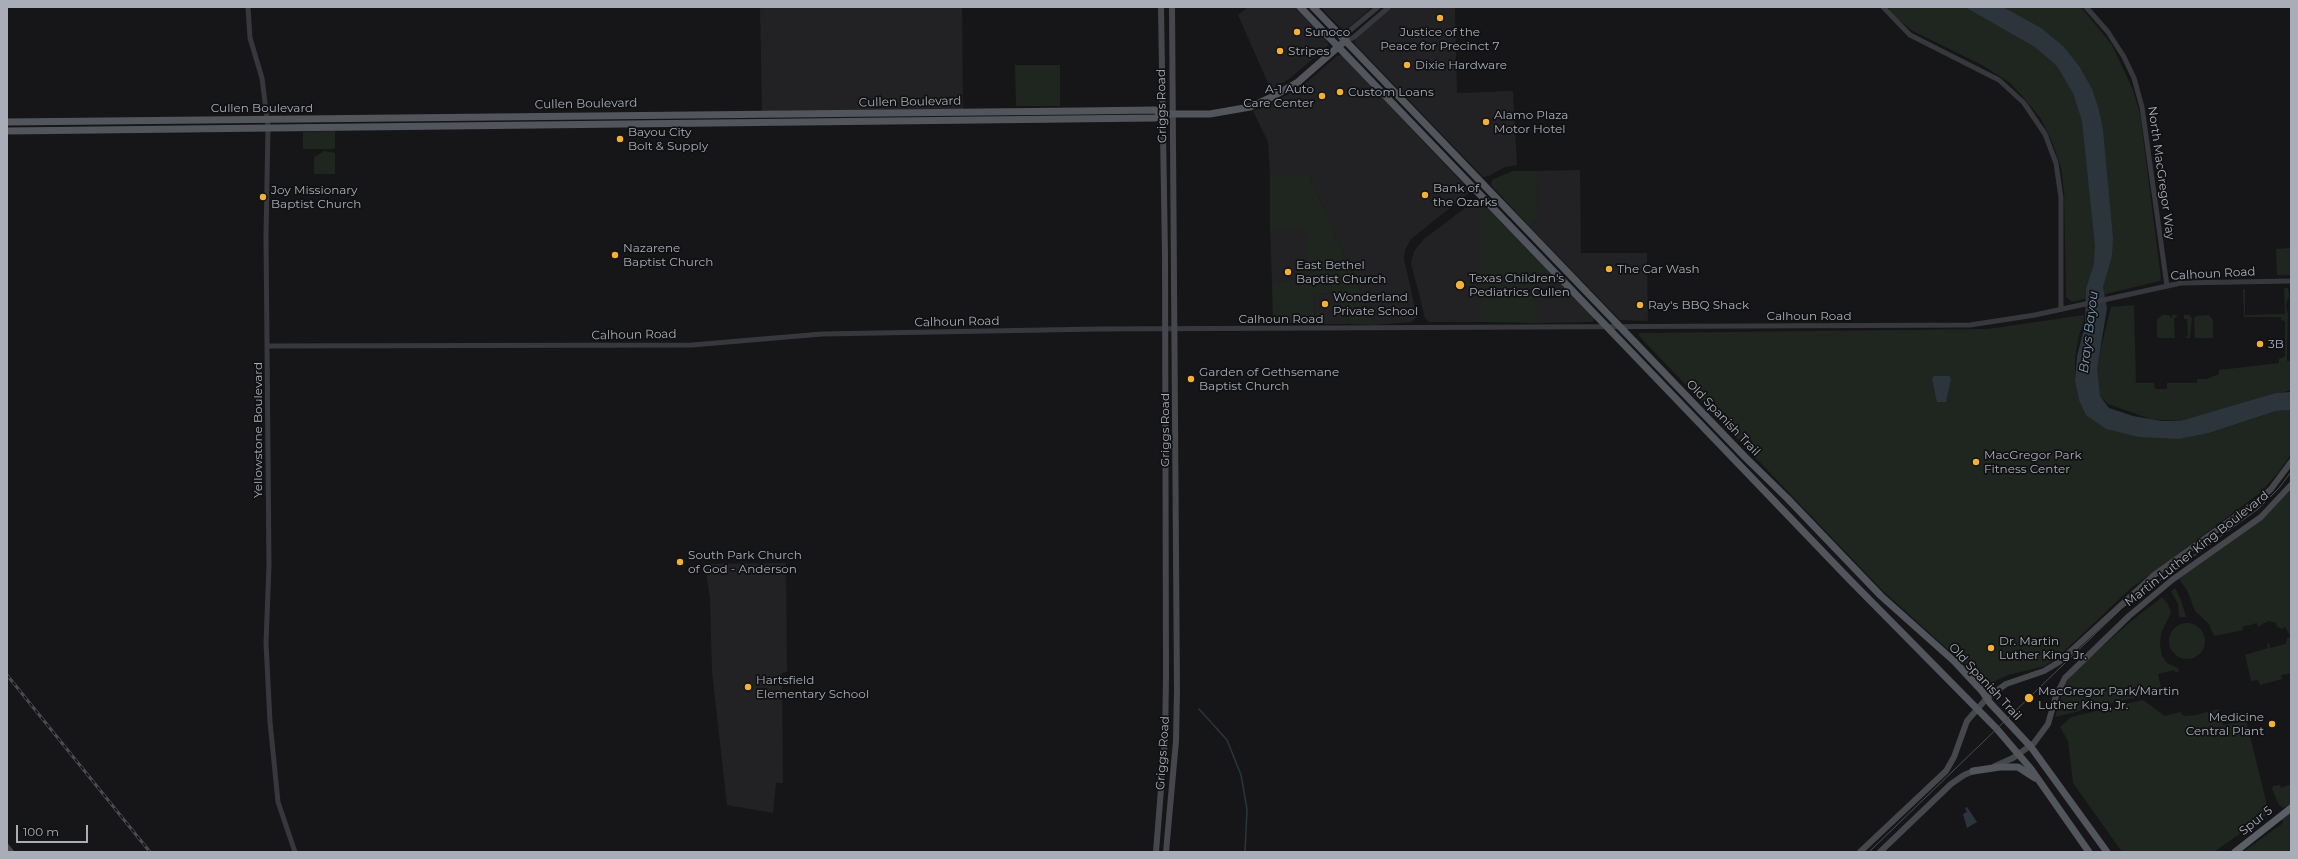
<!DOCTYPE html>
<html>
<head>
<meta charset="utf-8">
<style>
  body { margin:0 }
  #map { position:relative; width:2298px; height:859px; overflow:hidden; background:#161618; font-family:Montserrat,sans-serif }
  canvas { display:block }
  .frame { position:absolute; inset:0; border:8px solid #a8adb8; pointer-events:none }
  .scale { position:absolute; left:16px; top:825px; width:72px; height:18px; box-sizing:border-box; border:2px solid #a8adb8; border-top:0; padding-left:5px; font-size:12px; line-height:14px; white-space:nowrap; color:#a8adb8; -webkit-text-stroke:3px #111113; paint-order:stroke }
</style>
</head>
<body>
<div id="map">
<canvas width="2298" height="859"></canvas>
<div class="frame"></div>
<div class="scale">100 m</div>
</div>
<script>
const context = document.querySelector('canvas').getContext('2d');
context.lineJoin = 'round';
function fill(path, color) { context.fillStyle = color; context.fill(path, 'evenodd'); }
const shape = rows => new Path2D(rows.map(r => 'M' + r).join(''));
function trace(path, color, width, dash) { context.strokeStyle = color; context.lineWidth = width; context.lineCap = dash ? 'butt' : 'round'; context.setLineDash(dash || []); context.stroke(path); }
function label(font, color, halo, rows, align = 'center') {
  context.font = font + ' Montserrat,sans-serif'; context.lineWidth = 3.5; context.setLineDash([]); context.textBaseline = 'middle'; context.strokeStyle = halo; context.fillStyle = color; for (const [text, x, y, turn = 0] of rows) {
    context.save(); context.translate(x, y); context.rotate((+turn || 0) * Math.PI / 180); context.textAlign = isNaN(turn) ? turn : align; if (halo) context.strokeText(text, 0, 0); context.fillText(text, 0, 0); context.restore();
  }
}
const built = shape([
  [760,7,962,7,963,109,762,111],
  [1248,7,1294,7,1324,37,1329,45,1289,79,1271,90,1238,15],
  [1320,7,1368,7,1370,9,1344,31],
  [1393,7,1455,7,1457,93,1513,91,1517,165,1505,167,1489,176,1483,177,1354,43,1356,39],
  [1342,55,1469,190,1469,193,1411,239,1405,250,1404,259,1417,317,1411,322,1375,325,1309,175,1270,175,1268,142,1253,111,1289,94,1307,82,1337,56],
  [1580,170,1581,253,1647,253,1648,321,1620,320,1530,227,1538,218,1537,171],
  [1477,199,1481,200,1481,322,1429,322,1425,318,1411,263,1414,251,1424,239],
  [1270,229,1308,229,1308,281,1272,282],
  [1548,270,1594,317,1593,322,1537,323,1537,302,1526,290],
  [1336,293,1349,324,1315,324,1314,294],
  [786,563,787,672,782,673,783,783,776,783,773,813,727,805,712,672,710,599,705,564]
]);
const green = shape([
  [1888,7,2081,7,2112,45,2133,90,2140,114,2161,278,2160,281,2072,302,2066,297,2064,192,2061,168,2053,144,2041,119,2024,98,2010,83,1984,66,1913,31,1894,16],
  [1015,65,1060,65,1060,106,1016,106],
  [335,131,335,149,303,149,303,132],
  [324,151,335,153,335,174,314,174,314,157],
  [1513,171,1537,171,1538,218,1530,227,1491,185,1492,180,1496,178],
  [1270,175,1309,175,1375,325,1349,324,1336,293,1314,294,1315,324,1273,323,1272,282,1308,280,1308,229,1270,229],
  [1481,200,1548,270,1526,290,1537,302,1537,323,1481,322],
  [2291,248,2291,275,2277,275,2276,249],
  [2284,288,2288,288,2289,296,2286,304,2287,312,2288,313,2287,357,2287,361,2291,361,2291,390,2180,421,2151,419,2108,404,2100,396,2095,383,2096,368,2111,307,2134,305,2136,383,2154,383,2155,389,2167,389,2167,383,2197,383,2197,379,2206,379,2219,374,2219,370,2279,363,2279,359,2285,356,2285,321,2281,320,2281,317,2244,317,2243,289,2245,289,2245,315,2285,314],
  [2084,315,2083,326,2079,335,2075,358,2075,381,2079,400,2180,439,2209,433,2276,411,2291,410,2291,454,2278,473,2260,493,2130,589,2058,657,2045,666,2008,675,1987,685,1882,590,1639,336,1639,333,1988,329],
  [2162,315,2169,315,2172,319,2172,315,2178,315,2174,319,2175,338,2159,338,2157,336,2157,320],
  [2184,315,2189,315,2192,318,2190,338,2185,338,2188,336,2187,319,2184,319],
  [2209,315,2213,320,2213,338,2195,338,2194,318,2196,316],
  [2291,490,2291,637,2285,627,2282,629,2276,626,2277,623,2268,621,2258,627,2257,623,2242,627,2243,630,2214,636,2209,624,2195,611,2187,590,2179,579,2266,516],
  [2175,588,2181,600,2186,617,2179,617,2178,604,2171,591],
  [2162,597,2168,604,2171,613,2161,633,2160,644,2162,656,2167,663,2178,668,2179,672,2175,672,2174,670,2158,674,2162,691,2055,717,2065,684,2074,672,2130,622],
  '2169 641a18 18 0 1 1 36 0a18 18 0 1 1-36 0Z',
  [2291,637,2291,673,2281,675,2282,679,2260,685,2258,680,2251,681,2245,655,2268,648,2267,644,2269,643,2270,648,2286,644,2287,638],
  [2143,700,2165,716,2180,712,2184,716,2196,715,2219,709,2223,725,2246,720,2269,813,2214,852,2122,852,2073,783,2068,741,2060,727,2071,717],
  [2291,784,2291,804,2283,808,2279,805,2272,789,2273,786,2280,785,2281,788],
  [2291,812,2291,852,2243,852,2283,823,2282,819]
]);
const water = shape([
  [1965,7,2003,7,2041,28,2063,46,2079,66,2092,89,2099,110,2103,130,2113,238,2112,256,2103,287,2107,308,2097,369,2100,396,2109,408,2133,416,2162,421,2180,421,2276,393,2291,392,2291,410,2276,411,2209,433,2180,439,2139,437,2106,429,2086,415,2079,400,2075,381,2077,356,2085,325,2086,289,2094,264,2095,246,2082,121,2073,93,2057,66,2035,47],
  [1934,376,1949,376,1951,379,1946,402,1937,402,1932,379],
  [1967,807,1977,822,1967,828,1963,814,1967,812,1965,808]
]);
const stream = shape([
  [1199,709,1227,740,1241,775,1247,809,1245,852]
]);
const tertiary = shape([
  [248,7,250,38,262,78,268,127,266,236,269,565,266,643,270,722,278,802,295,852],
  [1883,7,1910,35,1999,80,2024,103,2045,134,2056,163,2061,198,2061,309],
  [2086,7,2108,32,2124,57,2134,78,2142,107,2167,286],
  [1346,40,1353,38,1389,7],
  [1346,40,1348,32,1378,7],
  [268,346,692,345,822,334,1099,329,1970,325,2035,315,2181,283,2291,281]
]);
const secondary = shape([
  [1995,766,2013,758,2034,743,2048,724,2056,696,2065,678,2129,616,2172,580,2261,517,2291,485],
  [7,847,11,852],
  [1156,852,1165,739,1166,677,1165,255,1161,7],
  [1166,852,1176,741,1177,691,1172,7],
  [1860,852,1946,771,1954,757,1967,721,1987,698,2006,684,2044,671,2059,662,2154,575,2260,499,2271,489,2291,462],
  [1880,852,1951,784,1964,775,1976,770]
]);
const primary = shape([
  [1300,7,1848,578,1996,728,2031,769,2089,852],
  [1313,7,1745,457,1788,499,1881,596,1955,662,1982,691,1990,703,2031,747,2107,852],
  [7,122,1081,111,1155,110,1164,114],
  [7,131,1155,118,1164,114,1210,114,1250,107,1272,97,1298,82,1346,40],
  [1973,771,2000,767,2018,767,2035,778]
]);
const trunk = shape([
  [2235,852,2291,808]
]);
const tram = shape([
  [1869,852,2122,608,2258,509,2279,488,2291,472]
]);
const rail = shape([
  [7,675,150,852]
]);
const markers = [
  [1440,18,4,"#f2b134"],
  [1297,32,4,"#f2b134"],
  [1280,51,4,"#f2b134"],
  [1407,65,4,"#f2b134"],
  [1340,92,4,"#f2b134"],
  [1322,96,4,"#f2b134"],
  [1486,122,4,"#f2b134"],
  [620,139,4,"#f2b134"],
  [1425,195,4,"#f2b134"],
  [263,197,4,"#f2b134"],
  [615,255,4,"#f2b134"],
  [1609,269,4,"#f2b134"],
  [1288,272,4,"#f2b134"],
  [1460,285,5,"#f2b134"],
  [1325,304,4,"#f2b134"],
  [1640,305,4,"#f2b134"],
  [2260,344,4,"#f2b134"],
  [1191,379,4,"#f2b134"],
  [1976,462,4,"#f2b134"],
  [680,562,4,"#f2b134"],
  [1991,648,4,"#f2b134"],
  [748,687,4,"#f2b134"],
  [2029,698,5,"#f2b134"],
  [2272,724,4,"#f2b134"]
];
const poiNames = [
  ["Sunoco",1305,32],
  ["Justice of the",1440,32,"center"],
  ["Peace for Precinct 7",1440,46,"center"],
  ["Stripes",1288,51],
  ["Dixie Hardware",1415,65],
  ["A-1 Auto",1314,89,"right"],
  ["Care Center",1314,103,"right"],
  ["Custom Loans",1348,92],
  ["Alamo Plaza",1494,115],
  ["Motor Hotel",1494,129],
  ["Bayou City",628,132],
  ["Bolt & Supply",628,146],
  ["Bank of",1433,188],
  ["the Ozarks",1433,202],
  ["Joy Missionary",271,190],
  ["Baptist Church",271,204],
  ["Nazarene",623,248],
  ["Baptist Church",623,262],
  ["East Bethel",1296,265],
  ["Baptist Church",1296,279],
  ["The Car Wash",1617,269],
  ["Texas Children's",1469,278],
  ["Pediatrics Cullen",1469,292],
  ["Wonderland",1333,297],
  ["Private School",1333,311],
  ["Ray's BBQ Shack",1648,305],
  ["3B",2268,344],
  ["Garden of Gethsemane",1199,372],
  ["Baptist Church",1199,386],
  ["MacGregor Park",1984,455],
  ["Fitness Center",1984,469],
  ["South Park Church",688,555],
  ["of God - Anderson",688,569],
  ["Dr. Martin",1999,641],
  ["Luther King Jr.",1999,655],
  ["Hartsfield",756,680],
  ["Elementary School",756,694],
  ["MacGregor Park/Martin",2038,691],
  ["Luther King, Jr.",2038,705],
  ["Medicine",2264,717,"right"],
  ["Central Plant",2264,731,"right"]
];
const streetNames = [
  ["Cullen Boulevard",910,102,-1],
  ["Cullen Boulevard",586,104,-1],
  ["Griggs Road",1162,106,-91],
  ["Cullen Boulevard",262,108],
  ["North MacGregor Way",2161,173,82],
  ["Calhoun Road",2213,274,-3],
  ["Calhoun Road",1809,316],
  ["Calhoun Road",1281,319],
  ["Calhoun Road",957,322,-1],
  ["Calhoun Road",634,335,-1],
  ["Old Spanish Trail",1723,418,46],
  ["Yellowstone Boulevard",258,430,-90],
  ["Griggs Road",1165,430,-90],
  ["Martin Luther King Boulevard",2197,549,-38],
  ["Old Spanish Trail",1985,682,47],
  ["Griggs Road",1163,753,-86],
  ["Spur 5",2256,821,-39]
];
const waterNames = [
  ["Brays Bayou",2089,332,-83]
];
fill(built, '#222225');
fill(green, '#1e261f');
fill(water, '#2c353c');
trace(stream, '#2c353c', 1.5);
trace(tertiary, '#37383d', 5);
trace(secondary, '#45474d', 6);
trace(primary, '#53555c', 7);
trace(trunk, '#5b5e65', 7);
trace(tram, '#4a4c52', 1);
trace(rail, '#4a4c52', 3);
trace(rail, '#111113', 1.5, [4.5]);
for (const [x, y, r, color] of markers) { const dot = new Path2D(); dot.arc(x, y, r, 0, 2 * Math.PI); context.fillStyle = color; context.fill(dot); trace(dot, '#111113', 1.5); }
label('12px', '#a8adb8', '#111113', poiNames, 'left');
label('12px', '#a8adb8', '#111113', streetNames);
label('italic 13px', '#7f9bb3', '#111113', waterNames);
</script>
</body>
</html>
